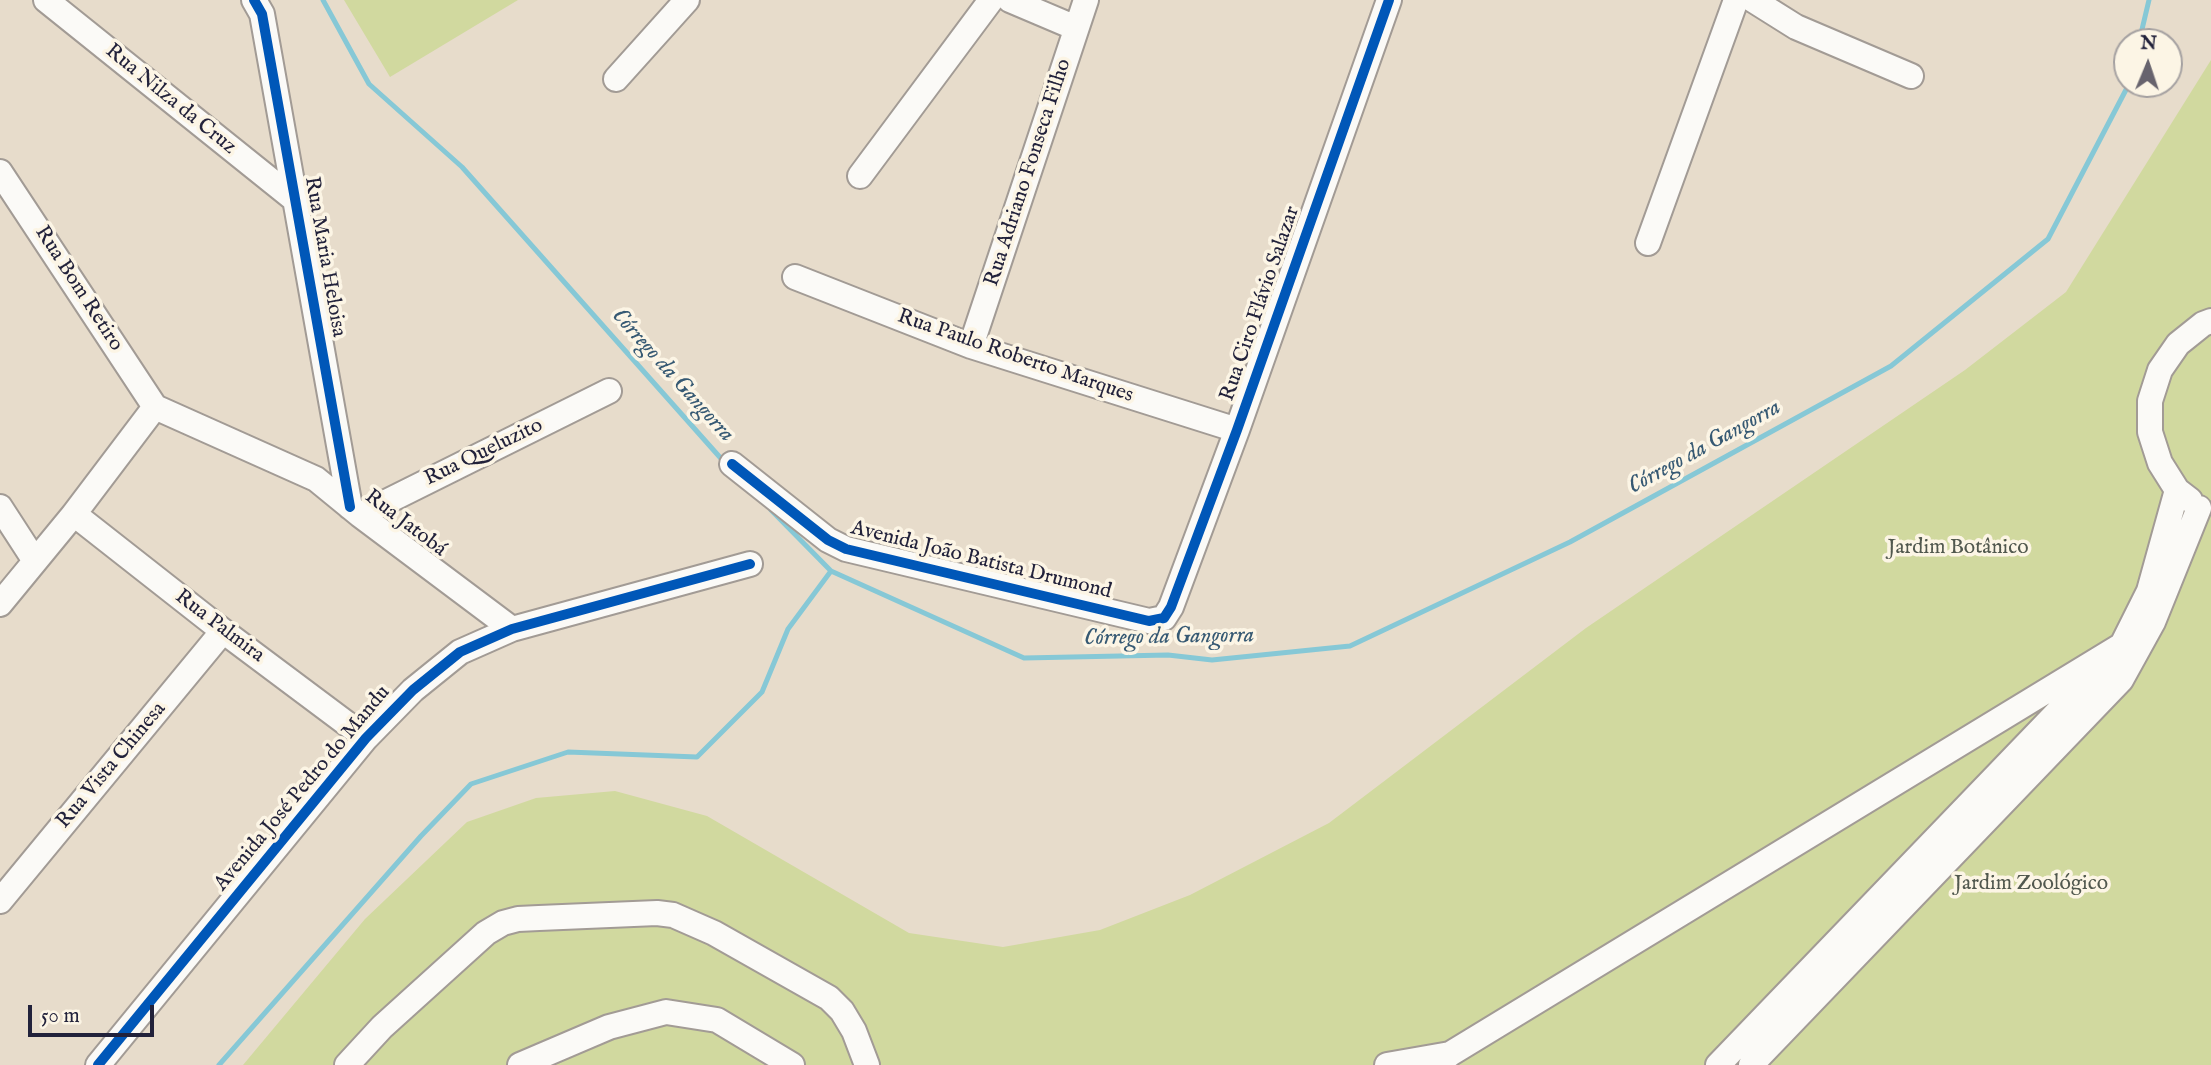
<!DOCTYPE html>
<html>
<head>
<meta charset="utf-8">
<style>
  body { margin:0 }
  #map { position:relative; width:2211px; height:1065px; overflow:hidden; background:#e7dccb; font-family:"IM FELL English",serif }
  canvas { display:block }
  .north { position:absolute; left:2113px; top:28px; width:70px; height:70px; box-sizing:border-box; background:#fcf5e5; border:2px solid #a5a1a1; border-radius:50%; rotate:2deg; font-size:19px; font-weight:700; line-height:28px; text-align:center; color:#22223b }
  .north::after { content:''; display:block; margin:auto; width:24px; height:32px; background:#67636d; clip-path:polygon(50% 0,100% 100%,50% 72%,0 100%) }
  .scale { position:absolute; left:28px; top:1005px; width:126px; height:32px; box-sizing:border-box; border:4px solid #22223b; border-top:0; padding-left:9px; font-size:21px; line-height:24px; white-space:nowrap; color:#22223b; -webkit-text-stroke:5px #fcf5e5; paint-order:stroke }
</style>
</head>
<body>
<div id="map">
<canvas width="2211" height="1065"></canvas>
<div class="north">N</div>
<div class="scale">50 m</div>
</div>
<script>
const context = document.querySelector('canvas').getContext('2d');
context.lineJoin = 'round';
function fill(path, color) { context.fillStyle = color; context.fill(path, 'evenodd'); }
const shape = rows => new Path2D(rows.map(r => 'M' + r).join(''));
function trace(path, color, width, dash) { context.strokeStyle = color; context.lineWidth = width; context.lineCap = dash ? 'butt' : 'round'; context.setLineDash(dash || []); context.stroke(path); }
function label(font, color, halo, rows, align = 'center') {
  context.font = font + ' "IM FELL English",serif'; context.lineWidth = 7; context.setLineDash([]); context.textBaseline = 'middle'; context.strokeStyle = halo; context.fillStyle = color; for (const [text, x, y, turn = 0] of rows) {
    context.save(); context.translate(x, y); context.rotate((+turn || 0) * Math.PI / 180); context.textAlign = isNaN(turn) ? turn : align; if (halo) context.strokeText(text, 0, 0); context.fillText(text, 0, 0); context.restore();
  }
}
const green = shape([
  [344,0,518,0,390,77],
  [2211,60,2211,1065,243,1065,365,919,467,822,536,798,615,791,707,816,909,933,1003,947,1100,930,1190,895,1329,823,1586,628,1965,370,2066,292]
]);
const stream = shape([
  [323,0,369,84,462,167,725,463],
  [2139,42,2149,0],
  [771,510,831,571,1024,658,1168,655,1212,660,1350,646,1570,542,1891,366,2048,239,2129,84],
  [219,1065,421,836,471,784,568,752,697,757,762,692,788,629,831,571]
]);
const minor = shape([
  [46,0,294,199],
  [254,0,262,14,350,507],
  [1010,0,1076,28],
  [1753,0,1796,27,1911,76],
  [616,79,687,0],
  [0,172,155,407],
  [860,176,991,0],
  [1648,243,1736,0],
  [795,277,971,346,1237,430],
  [971,346,1086,0],
  [155,407,316,479,360,515,512,629],
  [732,464,828,540,846,549,1149,621,1164,618,1171,607,1237,430,1389,0],
  [2190,500,2177,490,2160,463,2150,432,2150,401,2160,370,2178,344,2203,324,2211,321],
  [0,507,35,561],
  [74,514,223,631,366,738],
  [360,515,609,391],
  [0,604,74,514,155,407],
  [0,901,223,631],
  [98,1065,366,738,413,690,460,652,512,629,750,564],
  [347,1065,382,1027,486,933,503,923,518,919,539,918,657,913,673,915,714,933,829,998,842,1011,854,1031,867,1065],
  [520,1065,609,1027,666,1012,717,1020,792,1065],
  [1387,1065,1450,1054],
  [1437,1065,1450,1054,2122,645],
  [1718,1065,2122,645,2149,591,2177,490],
  [1751,1065,2121,680,2153,622,2199,508]
]);
const cycleway = shape([
  [254,0,262,14,350,507],
  [732,464,828,540,846,549,1149,621,1164,618,1171,607,1237,430,1389,0],
  [98,1065,366,738,413,690,460,652,512,629,750,564]
]);
const streetNames = [
  ["Rua Nilza da Cruz",170,100,39],
  ["Rua Adriano Fonseca Filho",1029,173,-72],
  ["Rua Maria Heloisa",324,257,80],
  ["Rua Bom Retiro",78,289,57],
  ["Rua Ciro Flávio Salazar",1261,304,-71],
  ["Rua Paulo Roberto Marques",1015,357,19],
  ["Rua Queluzito",484,453,-26],
  ["Rua Jatobá",405,524,37],
  ["Avenida João Batista Drumond",981,561,14],
  ["Rua Palmira",219,627,37],
  ["Rua Vista Chinesa",112,766,-50],
  ["Avenida José Pedro do Mandu",303,789,-50]
];
const parkNames = [
  ["Jardim Botânico",1958,549],
  ["Jardim Zoológico",2031,885]
];
const waterNames = [
  ["Córrego da Gangorra",672,376,48],
  ["Córrego da Gangorra",1705,448,-29],
  ["Córrego da Gangorra",1169,638,-1]
];
fill(green, '#d1d99f');
trace(stream, '#86c8d6', 5);
trace(minor, '#a29b95', 28);
trace(minor, '#fbfaf7', 24);
trace(cycleway, '#0057b8', 10);
label('21px', '#22223b', '#fcf5e5', streetNames);
label('21px', '#51584e', '#fcf5e5', parkNames);
label('italic 23px', '#365973', '#fcf5e5', waterNames);
</script>
</body>
</html>
